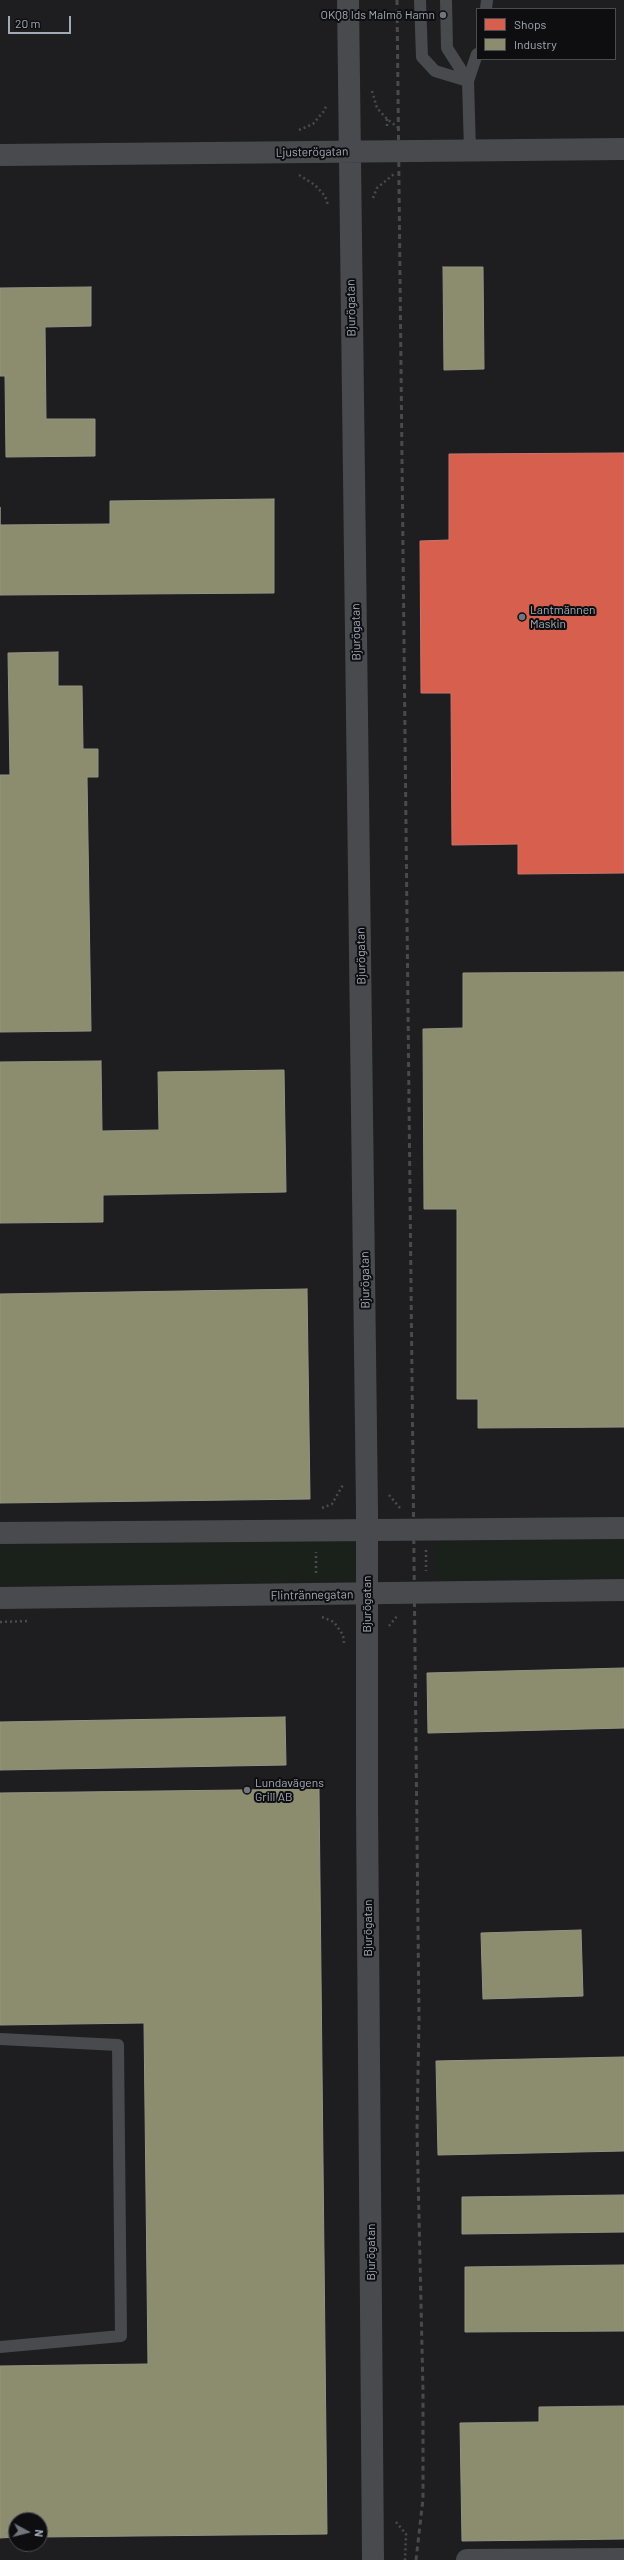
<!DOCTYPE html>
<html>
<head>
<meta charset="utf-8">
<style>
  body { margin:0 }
  #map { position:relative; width:624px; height:2560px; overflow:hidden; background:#141414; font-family:Barlow,sans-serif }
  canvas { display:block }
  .legend { position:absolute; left:476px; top:8px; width:140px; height:52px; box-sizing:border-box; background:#0e0e10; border:1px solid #4a4c53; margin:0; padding:5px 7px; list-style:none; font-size:12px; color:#a3aab7 }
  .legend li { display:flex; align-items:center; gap:8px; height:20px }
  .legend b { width:20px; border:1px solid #4a4c53 }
  .north { position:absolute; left:8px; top:2512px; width:40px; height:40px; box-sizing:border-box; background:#0e0e10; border:1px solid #4a4c53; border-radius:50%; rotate:97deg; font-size:11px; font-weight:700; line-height:16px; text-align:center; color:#a3aab7 }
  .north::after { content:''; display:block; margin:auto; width:14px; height:18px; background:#71767e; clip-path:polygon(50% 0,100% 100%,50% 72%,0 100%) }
  .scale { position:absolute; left:8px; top:16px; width:63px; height:18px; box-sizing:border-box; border:2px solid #a3aab7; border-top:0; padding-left:5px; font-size:12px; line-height:14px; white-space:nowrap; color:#a3aab7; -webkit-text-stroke:3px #0e0e10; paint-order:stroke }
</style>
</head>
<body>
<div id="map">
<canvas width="624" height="2560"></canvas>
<ul class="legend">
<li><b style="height:11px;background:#d6604d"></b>Shops</li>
<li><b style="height:11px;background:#8c8c6e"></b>Industry</li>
</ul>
<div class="north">N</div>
<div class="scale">20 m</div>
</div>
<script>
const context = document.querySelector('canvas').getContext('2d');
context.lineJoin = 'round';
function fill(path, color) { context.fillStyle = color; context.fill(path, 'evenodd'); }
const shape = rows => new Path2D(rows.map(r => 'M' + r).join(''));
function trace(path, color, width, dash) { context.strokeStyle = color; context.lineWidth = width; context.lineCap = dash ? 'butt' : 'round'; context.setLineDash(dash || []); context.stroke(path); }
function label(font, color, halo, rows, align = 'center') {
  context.font = font + ' Barlow,sans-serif'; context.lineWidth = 4; context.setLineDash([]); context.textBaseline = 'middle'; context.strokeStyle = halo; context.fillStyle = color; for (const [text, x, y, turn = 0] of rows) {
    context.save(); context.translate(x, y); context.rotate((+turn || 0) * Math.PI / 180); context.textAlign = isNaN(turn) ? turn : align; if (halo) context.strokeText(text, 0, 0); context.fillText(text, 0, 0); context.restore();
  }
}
const built = shape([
  [0,0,624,0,624,2560,0,2560],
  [477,9,615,9,615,59,477,59],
  [16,2520,40,2520,40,2544,16,2544]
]);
const green = shape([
  [624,1539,624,1577,435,1580,436,1542],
  [357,1540,358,1581,0,1586,0,1546]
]);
const shops = shape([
  [624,453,624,873,518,874,518,844,452,845,451,693,421,693,420,541,449,540,449,454,624,453]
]);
const industry = shape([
  [443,267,483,267,484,369,444,370,443,267],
  [91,287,91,326,45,327,46,419,95,419,95,456,6,457,5,376,0,376,0,288,91,287],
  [274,499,274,593,0,595,0,507,0,525,110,524,110,501,274,499],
  [58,652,58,686,82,686,83,749,98,749,98,777,87,777,91,1031,0,1032,0,775,10,775,8,653,58,652],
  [624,972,624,1427,478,1428,478,1399,457,1399,457,1209,424,1209,423,1029,463,1028,463,973,624,972],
  [101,1061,102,1131,159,1130,158,1072,284,1070,286,1192,103,1195,103,1222,0,1223,0,1062,101,1061],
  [307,1289,310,1499,0,1503,0,1294,307,1289],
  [624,1668,624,1728,428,1733,427,1673,624,1668],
  [285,1717,286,1765,0,1770,0,1722,285,1717],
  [319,1789,327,2534,40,2537,40,2520,16,2520,16,2537,0,2538,0,2366,148,2364,144,2023,0,2025,0,1793,319,1789],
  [581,1930,583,1996,483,1999,481,1933,581,1930],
  [624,2057,624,2151,438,2155,436,2061,624,2057],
  [624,2195,624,2232,462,2234,462,2197,624,2195],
  [624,2265,624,2331,465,2332,465,2267,624,2265],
  [624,2406,624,2539,462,2541,460,2423,539,2422,539,2407,624,2406]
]);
const path = shape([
  [372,91,377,108,387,119,400,129],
  [387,119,387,129],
  [299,130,313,124,324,111,327,104],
  [299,175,315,185,325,196,328,205],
  [373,198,377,188,394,174],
  [389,1495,400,1508],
  [322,1508,332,1504,344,1483],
  [426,1550,426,1571],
  [316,1573,316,1552],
  [322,1617,334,1622,343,1635,344,1643],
  [0,1622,30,1621],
  [389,1626,398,1615],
  [396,2522,406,2534,405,2560]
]);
const service = shape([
  [420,0,422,57,435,71,468,81],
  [446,0,447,48,468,81],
  [486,9,487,0],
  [470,151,468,81,477,54],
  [0,2039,118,2045,121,2336,0,2347]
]);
const minor = shape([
  [348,0,367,1509,367,1806,373,2560],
  [0,155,624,149],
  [467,2560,624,2559]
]);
const tertiary = shape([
  [0,1533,624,1528],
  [0,1598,624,1590]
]);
const rail = shape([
  [397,0,419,2018,417,2130,423,2391,423,2499,416,2560]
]);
const markers = [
  [443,15,4,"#71767e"],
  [522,617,4,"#71767e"],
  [247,1790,4,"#71767e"]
];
const poiNames = [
  ["OKQ8 Ids Malmö Hamn",435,15,"right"],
  ["Lantmännen",530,610],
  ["Maskin",530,624],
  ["Lundavägens",255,1783],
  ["Grill AB",255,1797]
];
const streetNames = [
  ["Ljusterögatan",312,152,-1],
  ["Bjurögatan",351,308,-91],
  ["Bjurögatan",356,632,-91],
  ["Bjurögatan",361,956,-91],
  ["Bjurögatan",365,1280,-91],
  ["Flintrännegatan",312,1595,-1],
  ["Bjurögatan",367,1604,-90],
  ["Bjurögatan",368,1928,-90],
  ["Bjurögatan",371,2252,-90]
];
fill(built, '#1e1e20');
fill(green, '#1a211b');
fill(shops, '#d6604d');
trace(shops, '#c7766d', 1);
fill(industry, '#8c8c6e');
trace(industry, '#939584', 1);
trace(path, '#494b4f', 2.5, [2, 3]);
trace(service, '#484a4d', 12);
trace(minor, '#484a4d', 22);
trace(tertiary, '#484a4d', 22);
trace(rail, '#484a4d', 3, [5, 4]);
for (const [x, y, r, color] of markers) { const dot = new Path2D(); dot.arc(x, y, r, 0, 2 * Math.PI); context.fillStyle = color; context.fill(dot); trace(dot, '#0e0e10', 1.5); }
label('12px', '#a3aab7', '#0e0e10', poiNames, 'left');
label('12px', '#a3aab7', '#0e0e10', streetNames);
</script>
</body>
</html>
